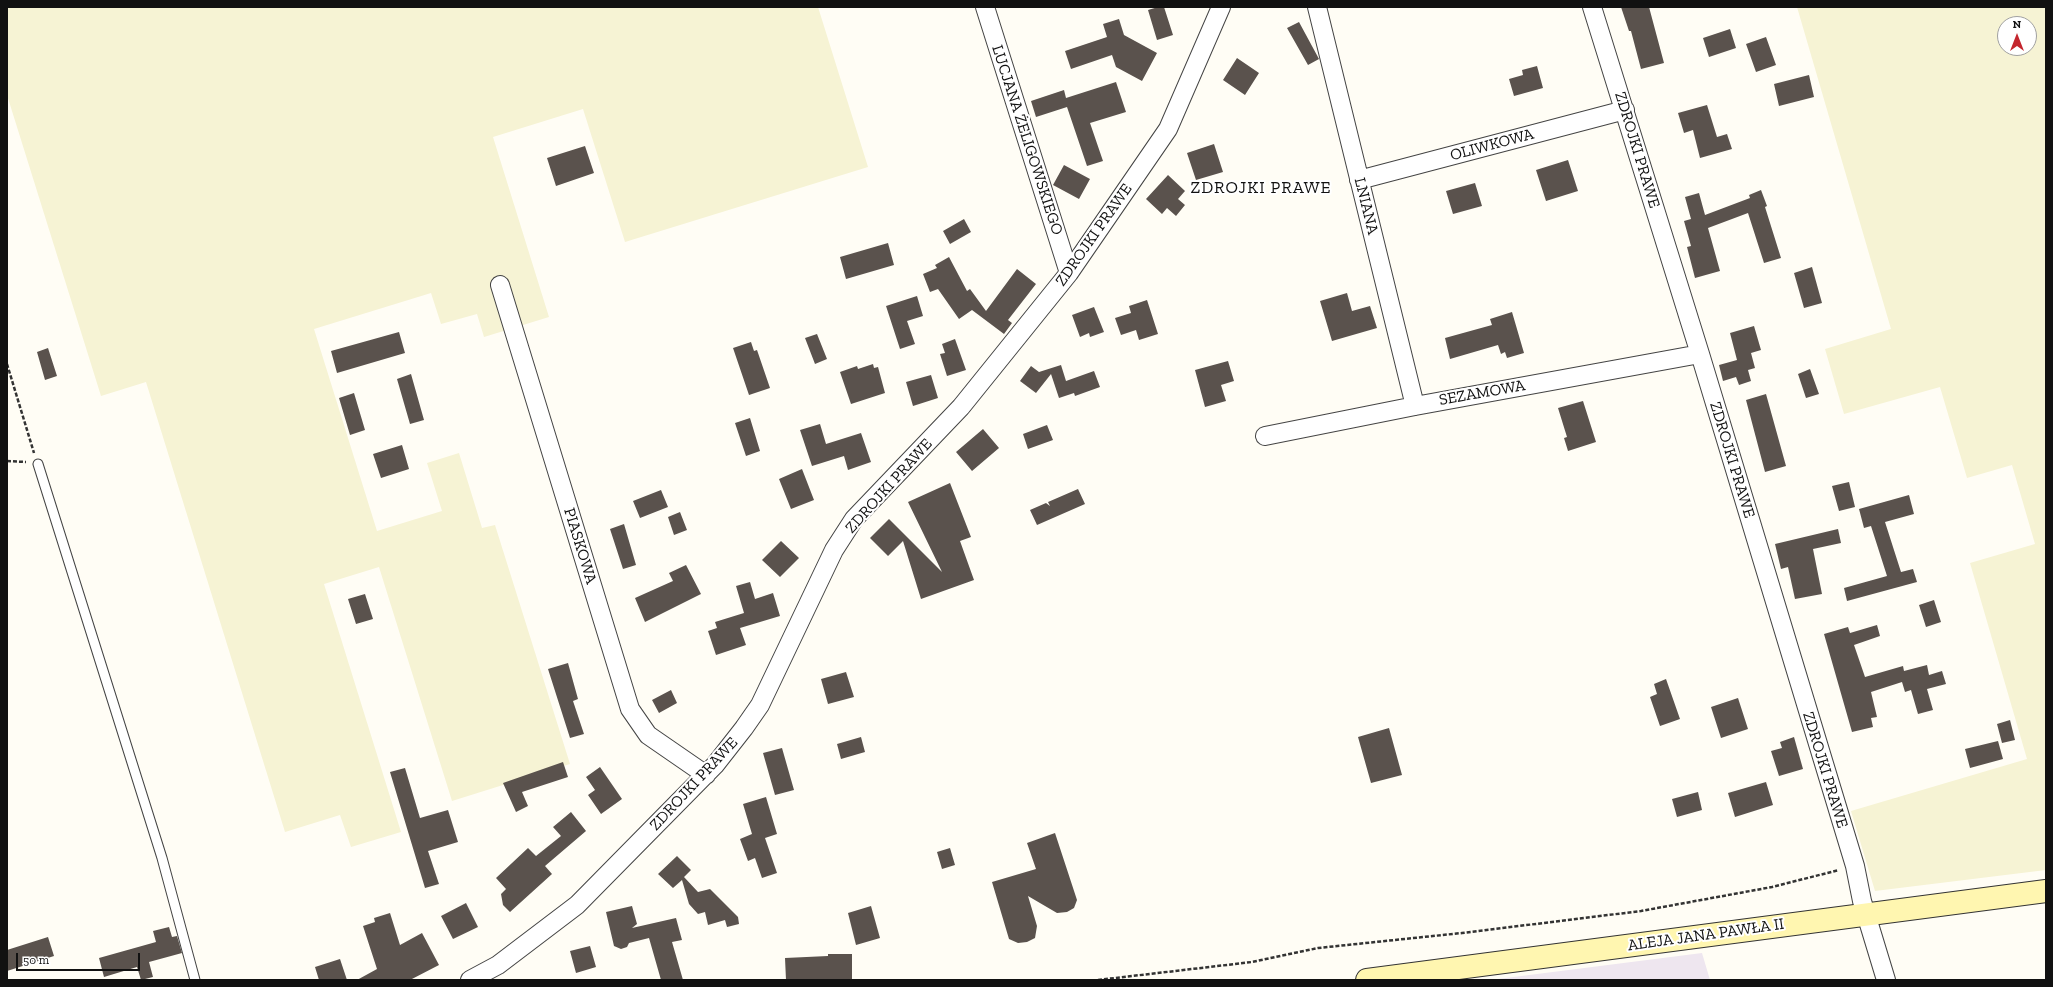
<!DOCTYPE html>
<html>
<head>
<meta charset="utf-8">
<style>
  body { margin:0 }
  #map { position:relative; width:2053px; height:987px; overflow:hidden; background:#fffdf5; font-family:"Zilla Slab",serif }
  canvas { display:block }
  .frame { position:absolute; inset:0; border:8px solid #111; pointer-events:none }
  .north { position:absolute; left:1997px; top:16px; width:40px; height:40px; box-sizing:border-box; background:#fff; border:1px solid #a0a0a0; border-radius:50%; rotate:0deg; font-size:11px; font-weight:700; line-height:16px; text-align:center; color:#111 }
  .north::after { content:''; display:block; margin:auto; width:14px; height:18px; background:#c4262e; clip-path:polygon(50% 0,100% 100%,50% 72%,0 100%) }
  .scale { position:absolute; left:16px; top:953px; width:124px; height:18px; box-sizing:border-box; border:2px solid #111; border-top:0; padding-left:5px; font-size:12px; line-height:14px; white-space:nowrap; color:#111; -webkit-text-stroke:3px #fff; paint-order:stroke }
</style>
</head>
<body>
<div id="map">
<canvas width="2053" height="987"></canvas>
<div class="frame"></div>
<div class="north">N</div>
<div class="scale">50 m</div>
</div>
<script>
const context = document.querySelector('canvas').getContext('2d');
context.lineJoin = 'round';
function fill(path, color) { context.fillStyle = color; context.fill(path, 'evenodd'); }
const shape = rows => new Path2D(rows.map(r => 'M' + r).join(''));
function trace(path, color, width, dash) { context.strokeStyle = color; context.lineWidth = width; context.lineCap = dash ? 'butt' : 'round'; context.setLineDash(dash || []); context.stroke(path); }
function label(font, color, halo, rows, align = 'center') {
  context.font = font + ' "Zilla Slab",serif'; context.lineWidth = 4; context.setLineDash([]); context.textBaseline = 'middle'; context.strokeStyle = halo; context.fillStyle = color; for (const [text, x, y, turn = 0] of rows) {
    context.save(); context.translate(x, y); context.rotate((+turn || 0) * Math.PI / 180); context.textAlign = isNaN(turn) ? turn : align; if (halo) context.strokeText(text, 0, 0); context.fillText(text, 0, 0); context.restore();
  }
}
const industrial = shape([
  [1702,953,1710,980,1490,980]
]);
const farmland = shape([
  [7,7,818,7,868,167,625,242,583,109,493,137,549,317,484,337,477,314,441,324,431,293,314,329,377,531,442,511,427,463,459,453,482,528,495,525,570,764,452,801,379,567,324,584,401,832,351,847,340,815,285,832,146,382,101,396,7,95],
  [1797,7,2046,7,2046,870,1875,891,1851,811,2027,759,1970,563,2035,544,2012,465,1967,478,1940,387,1844,414,1825,349,1891,329],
  [2005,24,2029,24,2029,48,2005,48]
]);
const building = shape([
  [1158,7,1164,7,1173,35,1157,40,1148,10],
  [1621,7,1649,7,1664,63,1641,69,1631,31,1629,31],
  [1119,19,1124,35,1157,53,1142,81,1116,67,1112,55,1071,69,1065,51,1107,37,1103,24],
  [1299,22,1319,59,1308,65,1287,28],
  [1730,29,1736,48,1709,57,1703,38],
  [1766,37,1776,65,1756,72,1746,44],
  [1237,58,1259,73,1245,95,1223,80],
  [1537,66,1543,88,1514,96,1509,79,1523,75,1522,70],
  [1809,75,1814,97,1779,106,1774,84],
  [1116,82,1126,112,1090,123,1103,161,1087,166,1067,107,1036,117,1031,101,1064,90,1066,98],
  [1707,105,1717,137,1727,134,1732,149,1700,158,1693,130,1684,133,1678,113],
  [1214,144,1223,172,1196,180,1187,153],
  [585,146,594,173,556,186,547,158],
  [1568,160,1578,191,1546,201,1536,170],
  [1064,165,1090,179,1079,199,1053,185],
  [1168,175,1185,191,1178,199,1185,205,1176,216,1167,208,1162,214,1146,199],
  [1475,183,1482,206,1453,214,1446,191],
  [1761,190,1767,206,1765,207,1781,258,1764,263,1748,213,1708,228,1720,271,1695,278,1687,247,1691,246,1684,221,1691,219,1685,197,1699,193,1705,215,1750,198,1749,195],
  [964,219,971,232,950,244,943,231],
  [888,243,894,265,846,279,840,257],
  [949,257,967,291,970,289,986,311,1017,269,1036,284,1008,320,1012,323,1004,334,972,310,959,319,938,289,930,292,923,274,937,268,935,265],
  [1812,267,1822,303,1804,308,1794,273],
  [1347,293,1352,311,1370,306,1377,328,1332,341,1320,301],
  [917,296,923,316,907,321,915,344,900,349,886,306],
  [1147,300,1158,334,1139,340,1136,330,1121,335,1115,318,1131,313,1129,306],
  [1094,307,1104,332,1090,337,1089,333,1080,337,1072,315],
  [1512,312,1524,353,1507,358,1505,352,1501,354,1498,345,1450,359,1445,338,1492,325,1490,319],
  [1754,326,1761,350,1751,353,1755,368,1748,370,1751,381,1739,385,1736,377,1723,381,1719,365,1737,360,1730,333],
  [399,332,405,353,337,373,331,351],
  [817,334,827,359,815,364,805,338],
  [955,339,966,370,947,376,940,354,945,353,942,344],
  [751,342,754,351,757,350,770,388,749,395,733,348],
  [48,348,57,376,45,380,37,352],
  [1228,361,1234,381,1221,385,1226,401,1205,407,1195,370],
  [873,364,874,368,878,367,885,393,851,404,840,372,857,366,858,369],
  [1061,365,1066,381,1094,371,1100,387,1075,396,1074,393,1059,398,1051,374,1036,393,1020,381,1031,366,1039,372],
  [1810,369,1819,394,1806,398,1798,374],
  [411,374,424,420,410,424,397,379],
  [931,375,938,398,913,406,906,382],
  [354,393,365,430,350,435,339,398],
  [1766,394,1786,466,1765,472,1746,400],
  [1583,401,1596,442,1568,451,1564,438,1567,437,1558,408],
  [750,418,760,451,746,456,735,423],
  [820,424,826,444,861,433,871,462,848,470,844,456,812,466,800,430],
  [1047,425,1053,440,1028,449,1023,434],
  [983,429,999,448,972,471,956,452],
  [402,445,409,469,381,478,373,454],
  [802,469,814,500,791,509,779,479],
  [1849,482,1855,507,1839,511,1832,486],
  [950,483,971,537,960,541,974,580,921,599,903,541,888,556,870,538,889,519,942,572,908,502],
  [1078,489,1085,504,1037,525,1030,510,1046,503,1050,506,1048,502],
  [661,490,668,507,640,518,633,501],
  [1909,495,1914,514,1885,522,1901,572,1913,569,1917,582,1847,601,1844,588,1887,576,1871,526,1864,528,1859,509],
  [680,512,687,530,674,535,668,517],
  [624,524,636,565,623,569,610,529],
  [1838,529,1841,543,1813,549,1822,594,1795,599,1788,567,1781,569,1775,544],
  [781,541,799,558,780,577,762,560],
  [686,565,701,594,645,622,635,598,673,581,669,573],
  [750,582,755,599,773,593,780,616,740,628,746,645,716,655,708,631,717,628,715,622,744,613,736,586],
  [365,594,373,619,356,624,348,599],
  [1934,600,1941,622,1926,627,1919,605],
  [1877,625,1880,636,1854,645,1865,677,1903,666,1904,671,1927,665,1929,675,1942,671,1946,684,1927,689,1933,710,1918,714,1911,690,1905,692,1902,682,1871,692,1877,717,1871,718,1873,727,1852,732,1824,634,1848,627,1850,633],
  [568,663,578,699,573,701,584,734,570,738,548,669],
  [846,672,854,697,828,704,821,679],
  [1666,679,1680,719,1660,726,1650,697,1657,694,1654,684],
  [671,690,677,703,659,713,652,700],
  [1738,698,1748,729,1721,738,1711,707],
  [2010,720,2015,740,2002,743,1997,724],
  [1389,728,1402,775,1371,783,1358,737],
  [861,737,865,752,841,759,837,744],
  [1794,737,1803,769,1779,776,1771,751,1782,748,1780,742],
  [1998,741,2003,759,1970,768,1965,749],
  [782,748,794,790,775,795,763,753],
  [563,762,568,777,522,792,528,806,516,812,503,783],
  [600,767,622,799,601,814,588,795,595,790,586,777],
  [405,768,420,818,448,810,458,842,428,851,439,884,425,888,390,772],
  [1766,782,1773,805,1735,817,1728,793],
  [1698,792,1702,810,1677,817,1672,799],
  [766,797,777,834,765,838,777,873,762,878,755,858,748,861,740,839,752,834,743,804],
  [571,812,586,831,545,866,552,874,510,912,503,905,501,894,506,889,496,878,528,848,536,856,561,836,553,827],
  [1055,833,1077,900,1074,908,1067,912,1057,913,1028,896,1037,926,1035,938,1027,942,1018,943,1009,939,992,882,1036,869,1027,843],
  [950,848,955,865,942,869,937,852],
  [677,856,691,870,684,877,698,892,710,889,738,917,739,924,727,927,725,920,708,925,705,912,698,914,689,904,682,880,673,888,658,874],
  [466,903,478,927,453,939,441,916],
  [632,906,637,924,632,928,676,918,682,940,672,942,683,980,661,980,649,938,629,943,627,947,621,949,614,946,606,912],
  [871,906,880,938,856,945,848,913],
  [390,913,400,945,422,933,439,965,410,980,357,980,377,969,363,926,375,922,374,918],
  [169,927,172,937,177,936,182,953,149,962,153,977,141,980,137,967,104,977,99,958,156,942,153,931],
  [48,937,54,956,7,971,7,950],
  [590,946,596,967,576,973,570,951],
  [828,954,852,954,852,980,786,980,785,958,828,956],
  [340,959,347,980,319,980,315,967]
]);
const path = shape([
  [7,364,34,453],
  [7,461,26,462],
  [1098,980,1252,962,1318,948,1462,933,1641,911,1772,887,1839,870]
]);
const service = shape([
  [38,464,162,858,195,980]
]);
const minor = shape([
  [985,7,1069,273],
  [1317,7,1415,406],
  [1592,7,1700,354,1855,866,1862,901,1886,980],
  [1359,180,1625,110],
  [500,285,630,709,648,735,706,775],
  [1265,436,1415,406,1700,354],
  [470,980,498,965,577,905,715,765,744,728,760,705,834,550,854,519,961,407,1069,273,1168,129,1221,7]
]);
const secondary = shape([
  [1367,980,2046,891]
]);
const streetNames = [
  ["LUCJANA ŻELIGOWSKIEGO",1027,140,72],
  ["OLIWKOWA",1492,145,-15],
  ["ZDROJKI PRAWE",1637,150,73],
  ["LNIANA",1366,206,76],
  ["ZDROJKI PRAWE",1094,235,-55],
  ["SEZAMOWA",1482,393,-10],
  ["ZDROJKI PRAWE",1732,460,73],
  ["ZDROJKI PRAWE",889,486,-48],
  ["PIASKOWA",580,546,73],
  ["ZDROJKI PRAWE",1825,770,73],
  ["ZDROJKI PRAWE",694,784,-47],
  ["ALEJA JANA PAWŁA II",1706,935,-8]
];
const neighbourhoodNames = [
  ["ZDROJKI PRAWE",1261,188]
];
fill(industrial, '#eee6ef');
fill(farmland, '#f6f3d4');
fill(building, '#5a524d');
trace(service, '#444', 11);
trace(minor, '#444', 20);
trace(secondary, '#333', 24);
trace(path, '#333', 2.5, [4, 2]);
trace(service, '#fff', 9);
trace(minor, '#fff', 18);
trace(secondary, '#fff6b0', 22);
label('16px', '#111', '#fff', streetNames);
context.letterSpacing = '1px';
label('17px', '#111', '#fff', neighbourhoodNames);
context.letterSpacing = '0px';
</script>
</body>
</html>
